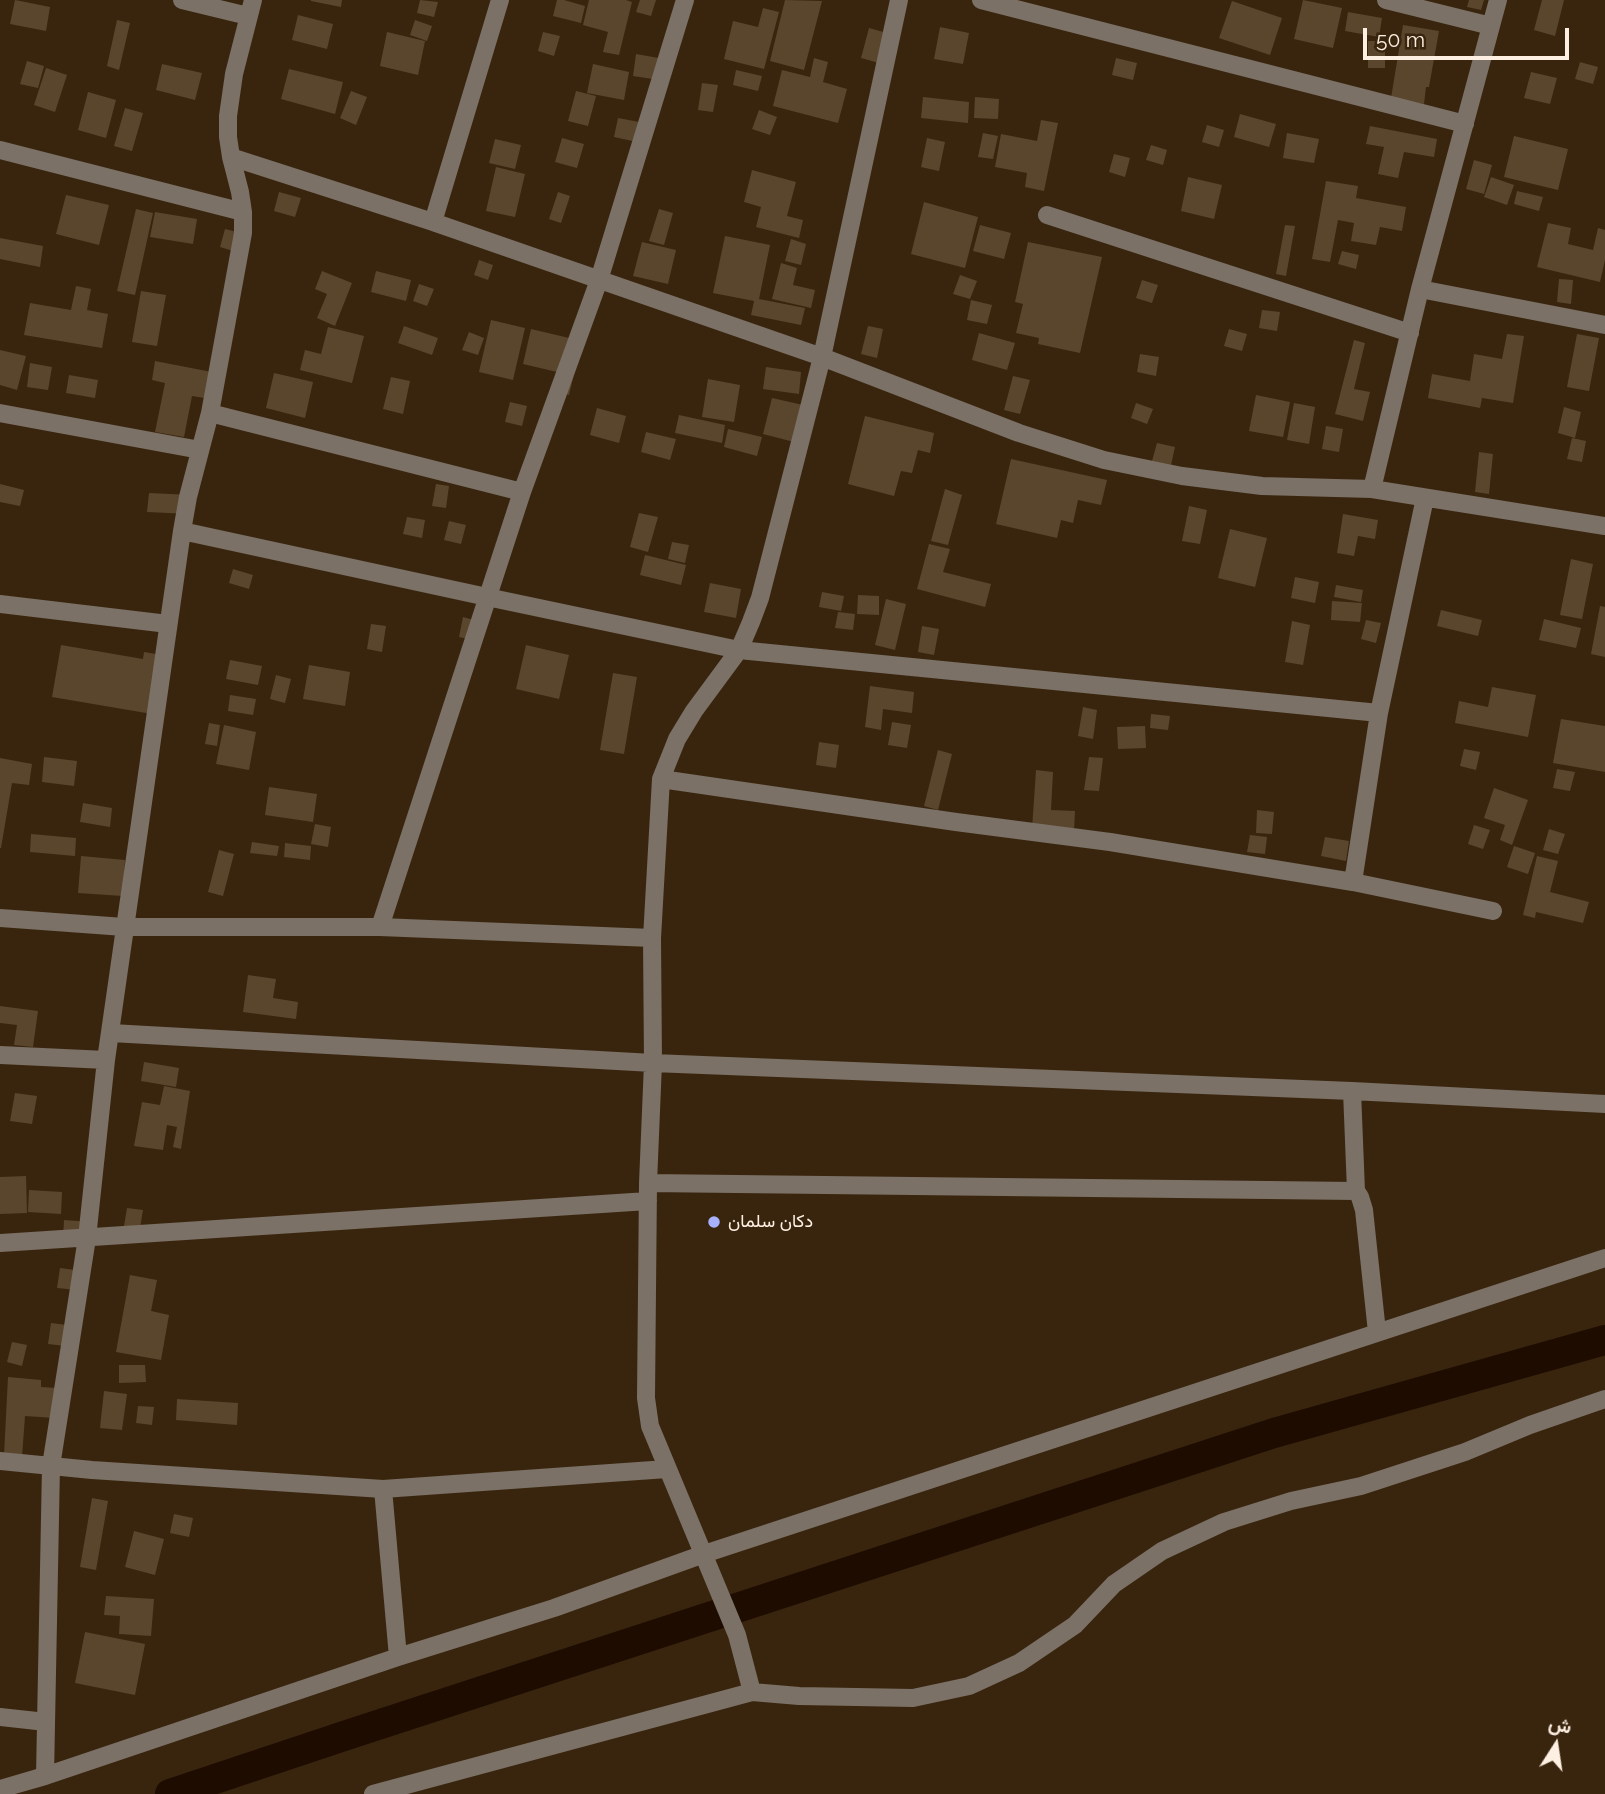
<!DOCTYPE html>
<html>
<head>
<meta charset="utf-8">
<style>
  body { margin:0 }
  #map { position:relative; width:1605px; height:1794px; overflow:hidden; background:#39250e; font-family:Raleway,Vazirmatn,sans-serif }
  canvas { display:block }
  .north { position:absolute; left:1521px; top:1710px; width:70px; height:70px; -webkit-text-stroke:5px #39250e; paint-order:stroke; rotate:12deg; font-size:19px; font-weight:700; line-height:28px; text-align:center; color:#fdf0e2 }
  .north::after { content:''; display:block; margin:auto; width:24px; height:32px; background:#fdf0e2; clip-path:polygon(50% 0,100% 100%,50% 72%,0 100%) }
  .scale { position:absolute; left:1363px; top:28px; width:206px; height:32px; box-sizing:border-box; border:4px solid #fdf0e2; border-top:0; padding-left:9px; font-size:21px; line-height:24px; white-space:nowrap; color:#fdf0e2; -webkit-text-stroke:5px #39250e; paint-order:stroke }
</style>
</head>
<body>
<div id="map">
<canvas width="1605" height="1794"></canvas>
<div class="north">ش</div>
<div class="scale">50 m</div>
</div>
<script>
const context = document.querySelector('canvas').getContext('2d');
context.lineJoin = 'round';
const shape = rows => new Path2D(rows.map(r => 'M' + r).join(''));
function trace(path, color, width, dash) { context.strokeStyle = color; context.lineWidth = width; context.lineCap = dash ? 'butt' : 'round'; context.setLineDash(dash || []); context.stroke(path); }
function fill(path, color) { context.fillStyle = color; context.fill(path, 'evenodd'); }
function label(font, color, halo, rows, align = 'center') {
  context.font = font + ' Raleway,Vazirmatn,sans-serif'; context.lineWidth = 5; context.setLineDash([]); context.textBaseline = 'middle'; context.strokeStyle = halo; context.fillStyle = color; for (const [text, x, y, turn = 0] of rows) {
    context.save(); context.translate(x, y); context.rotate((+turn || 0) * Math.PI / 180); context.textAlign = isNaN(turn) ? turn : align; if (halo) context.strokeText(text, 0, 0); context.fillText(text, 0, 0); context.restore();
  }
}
const canal = shape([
  [170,1794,350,1734,1274,1433,1605,1340]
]);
const building = shape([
  [15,0,50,7,46,31,10,24],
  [311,0,342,0,341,7,311,1],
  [420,0,438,2,434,17,417,13],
  [557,0,564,0,585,6,581,23,553,16],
  [589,0,626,0,632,2,619,55,603,52,608,32,583,25],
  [640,0,656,0,651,16,636,12],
  [785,0,822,1,804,70,770,61],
  [1303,0,1342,8,1333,48,1294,39],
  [1469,0,1484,0,1481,10,1467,7],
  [1542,0,1564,0,1555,36,1534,30],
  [1232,1,1282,18,1270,55,1219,38],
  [763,8,779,12,764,69,724,59,733,21,758,27],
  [1348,12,1382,18,1379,37,1345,31],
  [298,15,333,24,327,49,292,40],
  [117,20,130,23,119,70,107,66],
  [415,20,432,26,427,41,410,35],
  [1403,25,1439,31,1429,87,1426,87,1424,104,1391,98],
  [940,27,969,33,963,64,934,59],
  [869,28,887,33,879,63,861,58],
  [387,32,425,41,418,75,380,66],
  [543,32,560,36,554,56,538,51],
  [1368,41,1385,41,1385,68,1368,68],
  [636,54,670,60,666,81,633,76],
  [814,58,828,62,823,82,847,89,838,123,773,106,782,70,810,77],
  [1116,58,1137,63,1133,80,1112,75],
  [27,61,44,66,38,88,20,84],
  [1580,62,1598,67,1593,84,1575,79],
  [162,64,202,73,195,100,156,90],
  [593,64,629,72,624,100,587,93],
  [46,68,67,75,55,112,34,105],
  [289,69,343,82,335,114,281,99],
  [736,70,762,76,758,91,733,85],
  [1531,72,1557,78,1550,104,1524,98],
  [702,83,718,85,713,112,698,110],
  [351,91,367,97,356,125,340,118],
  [576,91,596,96,588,126,568,121],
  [88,92,116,100,106,138,78,130],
  [923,97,969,102,968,123,921,118],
  [975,97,999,99,998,119,974,118],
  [125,108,143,113,132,151,114,146],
  [759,110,777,117,770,135,752,129],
  [1240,114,1276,124,1269,147,1234,137],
  [618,118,650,124,646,144,614,137],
  [1041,120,1058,123,1044,191,1025,187,1027,173,995,167,1001,134,1037,141],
  [1207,125,1224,130,1219,147,1202,142],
  [1370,126,1437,139,1434,157,1404,152,1398,178,1378,174,1384,147,1366,144],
  [983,133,998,136,993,159,978,157],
  [1287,133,1319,139,1314,163,1283,158],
  [1514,136,1568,149,1558,190,1504,177],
  [562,138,584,144,577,168,555,162],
  [927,138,945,142,939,171,921,167],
  [495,139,521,145,515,169,489,163],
  [1151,145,1167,150,1163,165,1146,160],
  [1114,154,1130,158,1125,177,1109,172],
  [1474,160,1492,165,1484,194,1466,189],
  [496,167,525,174,515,217,486,211],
  [752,170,796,182,787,216,803,220,799,238,756,227,761,207,744,202],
  [1188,177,1222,185,1214,219,1181,211],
  [1491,177,1514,185,1507,205,1484,197],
  [1326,181,1358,186,1356,198,1406,207,1402,231,1380,227,1376,245,1351,241,1354,223,1338,220,1330,262,1312,259],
  [1517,191,1543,197,1539,211,1514,204],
  [279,192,301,198,295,217,274,211],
  [558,192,570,196,561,223,549,219],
  [66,195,109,205,99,245,56,234],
  [924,202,978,217,965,268,911,254],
  [136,209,153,213,135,295,117,291],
  [659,209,673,213,664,245,649,241],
  [155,212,197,219,193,244,150,237],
  [1548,223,1571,228,1568,244,1593,250,1598,228,1605,230,1605,260,1600,282,1537,267],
  [980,225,1011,233,1004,259,973,251],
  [1285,225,1295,226,1286,276,1276,274],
  [225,229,249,235,243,254,220,247],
  [725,236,770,245,759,299,805,308,801,325,751,315,754,301,713,293],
  [0,238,43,246,40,267,0,259],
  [791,239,806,244,801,265,785,261],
  [642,242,676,250,668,284,633,276],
  [1028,242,1102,257,1080,353,1038,344,1039,338,1016,333,1023,304,1015,302],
  [1342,251,1359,255,1356,269,1338,264],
  [479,260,493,265,488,280,474,275],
  [781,263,797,268,793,285,815,290,811,308,772,299],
  [322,271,352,283,335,326,317,318,327,294,315,289],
  [376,271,411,280,406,301,371,292],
  [960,275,977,281,970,299,953,294],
  [1559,279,1573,280,1571,304,1557,302],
  [1142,280,1158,285,1152,303,1136,298],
  [419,284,434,289,427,306,413,301],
  [76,286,91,289,87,310,108,314,102,348,24,335,30,303,71,310],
  [141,291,166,295,157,346,132,342],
  [971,300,992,305,987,324,967,320],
  [1262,310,1280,312,1277,331,1259,328],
  [491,320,525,328,513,380,479,372],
  [404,326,438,338,432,355,398,343],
  [868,326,883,329,877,358,861,354],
  [328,327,364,336,352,383,300,370,305,350,321,354],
  [531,329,582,341,569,395,552,391,557,372,523,364],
  [1229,329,1247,334,1242,351,1224,346],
  [469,332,484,338,478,355,462,350],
  [979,333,1015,343,1007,370,972,360],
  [1507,334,1524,336,1513,403,1482,398,1480,408,1428,398,1432,374,1470,381,1474,354,1502,359],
  [1577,334,1599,338,1589,391,1567,387],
  [1354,340,1365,343,1354,389,1370,392,1363,421,1335,414],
  [0,350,26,356,17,390,0,385],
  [1140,354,1159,357,1156,376,1137,372],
  [155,361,222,374,217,400,192,396,184,437,155,432,165,383,152,380],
  [30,363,52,367,48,390,27,387],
  [766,367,801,372,799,394,763,389],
  [274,373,313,382,305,418,266,408],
  [69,375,98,380,95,398,66,393],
  [1013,376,1030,380,1020,414,1004,410],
  [391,377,410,381,403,414,383,409],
  [708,379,740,385,734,422,702,417],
  [1256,395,1290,402,1283,437,1249,431],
  [772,398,803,405,794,442,763,434],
  [510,402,527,406,522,426,505,422],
  [1136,403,1153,409,1147,424,1131,418],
  [1294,403,1315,407,1309,444,1287,440],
  [1564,407,1581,412,1575,438,1558,433],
  [597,408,626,416,619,443,590,435],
  [679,415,725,425,722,443,675,433],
  [865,416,934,433,930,453,918,450,912,473,901,471,894,496,848,484],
  [1326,426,1343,429,1339,452,1322,449],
  [728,429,762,437,757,456,724,447],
  [646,432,676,439,670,460,641,452],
  [1572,438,1586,441,1582,462,1567,459],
  [1157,443,1175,447,1171,465,1152,461],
  [1479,452,1493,454,1489,494,1475,492],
  [1011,459,1107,480,1101,505,1078,500,1073,523,1061,520,1057,538,996,524],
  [0,484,24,490,20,506,0,502],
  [436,484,449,486,446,508,432,506],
  [945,489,962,495,948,545,931,541],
  [149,493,191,495,190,514,147,512],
  [1189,506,1207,510,1200,544,1182,541],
  [639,513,658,517,648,552,630,547],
  [1343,514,1378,520,1375,539,1358,536,1354,556,1337,553],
  [407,517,425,520,422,538,403,534],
  [449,521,466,525,461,544,444,540],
  [1230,529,1267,538,1255,587,1218,578],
  [672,542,689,545,685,563,668,559],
  [929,544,950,549,943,572,991,584,985,607,917,589],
  [645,555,686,565,681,585,640,575],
  [1571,559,1593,564,1582,619,1560,615],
  [233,569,253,575,249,589,229,583],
  [1295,577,1319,582,1315,603,1291,598],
  [710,583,741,589,736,618,704,612],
  [1336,585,1363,590,1361,602,1334,597],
  [822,592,844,596,841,611,819,607],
  [858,595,879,596,879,615,857,614],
  [886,599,906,604,895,650,875,645],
  [1332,601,1362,603,1360,622,1331,620],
  [1600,606,1605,607,1605,657,1591,654],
  [1441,610,1482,620,1478,636,1437,626],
  [838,612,855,614,853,630,835,628],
  [463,617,477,621,472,640,459,637],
  [1544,619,1581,628,1576,648,1539,640],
  [1366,620,1381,623,1376,643,1361,639],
  [1292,621,1310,625,1303,665,1285,662],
  [371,624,386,626,382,652,367,649],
  [922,626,939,629,934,655,918,652],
  [61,645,143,659,144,652,162,655,152,714,52,697],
  [526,645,569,655,559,699,516,689],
  [230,660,262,666,258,685,226,679],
  [309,665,350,672,345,706,303,699],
  [613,673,637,677,624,754,600,750],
  [276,675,291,679,285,703,270,699],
  [870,686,914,692,912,713,883,709,881,730,865,727],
  [1492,687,1536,695,1528,737,1455,723,1459,701,1488,707],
  [230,695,256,699,253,715,228,711],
  [1083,707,1097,710,1093,739,1078,736],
  [1151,714,1170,716,1168,730,1150,728],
  [1561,719,1605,726,1605,772,1553,763],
  [892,722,911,725,907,748,888,745],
  [209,723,220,725,217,746,205,744],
  [224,725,256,732,249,770,216,764],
  [1145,726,1146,748,1118,749,1117,727],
  [819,742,839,745,836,768,816,765],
  [1464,749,1480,752,1476,770,1460,766],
  [938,750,952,754,938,810,924,806],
  [44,757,77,761,74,786,42,782],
  [1089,757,1103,758,1099,791,1084,790],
  [0,758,32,764,29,785,12,783,1,848,0,848],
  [1557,769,1575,772,1570,791,1553,788],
  [1036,770,1053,772,1051,810,1075,811,1074,831,1032,829],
  [269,787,317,794,313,822,265,815],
  [1494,788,1528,800,1512,845,1500,840,1505,825,1484,818],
  [83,803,112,808,110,827,80,822],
  [1257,810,1274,812,1272,834,1256,833],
  [315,824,331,827,328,847,311,844],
  [1474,825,1490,830,1483,849,1468,844],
  [1549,829,1565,834,1558,854,1543,850],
  [31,834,76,838,75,856,30,852],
  [1250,835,1267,837,1265,854,1247,852],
  [1325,837,1349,841,1346,861,1321,856],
  [252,842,279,846,277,856,250,853],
  [285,843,311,846,310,860,284,857],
  [1514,846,1535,853,1528,874,1507,867],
  [219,850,234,854,223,896,208,892],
  [81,856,125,860,123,896,78,893],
  [1537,856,1558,861,1550,892,1589,902,1583,923,1536,912,1535,918,1523,915],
  [248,975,276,979,273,998,298,1002,296,1019,243,1012],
  [0,1006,38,1011,33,1047,14,1045,17,1025,0,1023],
  [144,1062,179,1068,176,1087,141,1081],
  [164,1086,190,1091,181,1149,173,1147,177,1127,167,1125,163,1150,134,1146,142,1102,160,1105],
  [15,1093,37,1096,32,1124,10,1121],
  [26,1176,27,1213,0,1214,0,1177],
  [29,1190,62,1192,61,1214,28,1212],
  [127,1208,143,1210,140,1228,124,1226],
  [64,1220,92,1222,63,1239],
  [60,1268,90,1272,87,1291,57,1288],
  [130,1275,157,1280,151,1311,169,1315,161,1360,116,1352],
  [51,1323,67,1325,65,1346,48,1344],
  [12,1342,27,1345,22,1366,7,1362],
  [119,1365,145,1365,146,1382,119,1383],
  [8,1377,41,1380,41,1387,57,1388,55,1418,25,1416,22,1457,4,1455],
  [104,1391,127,1394,122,1430,100,1428],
  [177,1399,238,1403,237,1425,176,1420],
  [138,1406,154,1407,152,1425,136,1423],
  [92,1498,108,1501,96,1570,80,1567],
  [174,1514,193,1518,189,1537,170,1533],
  [134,1531,164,1539,155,1575,125,1567],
  [106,1596,154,1599,151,1636,119,1634,120,1616,104,1615],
  [85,1632,145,1644,135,1695,75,1683]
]);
const minor = shape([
  [182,0,248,16],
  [981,0,1465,124],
  [1386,0,1491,26],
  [0,150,243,212],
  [231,157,433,222,822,357,1019,433,1104,460,1182,476,1262,486,1372,489,1605,526],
  [1047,215,1410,333],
  [433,222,500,0],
  [1420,289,1605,325],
  [0,413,200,450],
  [210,413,522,492],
  [1372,489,1420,289,1498,0],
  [182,531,487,597,739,650,1379,713],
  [0,604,168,624],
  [661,779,956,822,1110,842,1353,882,1493,911],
  [1353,882,1379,713,1425,498],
  [0,918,124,927,380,927,652,938],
  [380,927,522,492,599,280,685,0],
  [111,1033,653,1063,1352,1091,1605,1104],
  [0,1055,106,1060],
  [1352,1091,1356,1191,1360,1197,1364,1210,1377,1332],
  [648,1183,1356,1191],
  [0,1243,648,1201],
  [0,1461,92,1470,383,1489,667,1469],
  [383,1489,398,1657],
  [752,1692,799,1696,913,1698,969,1686,1019,1663,1075,1625,1114,1584,1162,1551,1224,1522,1291,1501,1361,1486,1465,1452,1530,1425,1605,1399],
  [0,1717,46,1722],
  [45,1776,51,1466,87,1238,106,1060,182,531,188,497,210,413,243,233,243,212,240,192,231,157,228,137,228,116,234,74,253,0],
  [0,1789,45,1776,398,1657,554,1608,704,1554,1605,1258],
  [373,1794,752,1692,737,1635,650,1426,646,1398,648,1183,653,1063,652,938,661,779,677,739,694,711,739,650,751,622,760,598,822,357,899,0]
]);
const markers = [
  [714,1222,7,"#a7b1fc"]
];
const poiNames = [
  ["دكان سلمان",728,1222]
];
trace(canal, '#1e0c00', 30);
fill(building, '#5a452d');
trace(minor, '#7b7166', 18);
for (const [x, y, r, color] of markers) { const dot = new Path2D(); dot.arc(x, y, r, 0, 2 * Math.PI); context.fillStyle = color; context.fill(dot); trace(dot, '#39250e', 2.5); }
label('18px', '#fdf0e2', '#39250e', poiNames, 'left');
</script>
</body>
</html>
